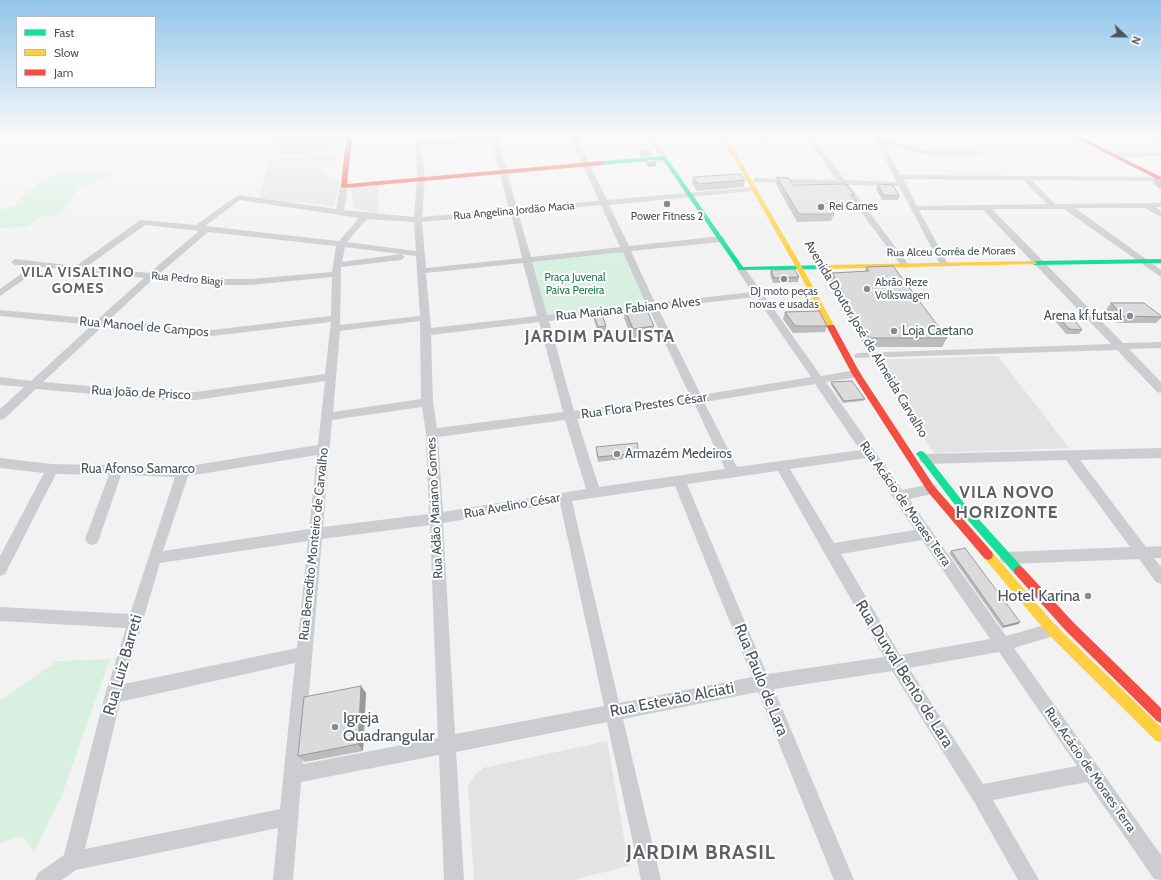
<!DOCTYPE html>
<html>
<head>
<meta charset="utf-8">
<style>
  body { margin:0 }
  #map { position:relative; width:1161px; height:880px; overflow:hidden; background:#f2f2f2; font-family:Cabin,sans-serif }
  canvas { display:block }
  .legend { position:absolute; left:16px; top:16px; width:140px; height:72px; box-sizing:border-box; background:#fff; border:1px solid #b6bbbf; margin:0; padding:5px 7px; list-style:none; font-size:12px; color:#49545e }
  .legend li { display:flex; align-items:center; gap:8px; height:20px }
  .legend b { width:20px; border:1px solid #b6bbbf }
  .north { position:absolute; left:1105px; top:16px; width:40px; height:40px; -webkit-text-stroke:3px #fff; paint-order:stroke; rotate:112deg; font-size:11px; font-weight:700; line-height:16px; text-align:center; color:#49545e }
  .north::after { content:''; display:block; margin:auto; width:14px; height:18px; background:#49545e; clip-path:polygon(50% 0,100% 100%,50% 72%,0 100%) }
</style>
</head>
<body>
<div id="map">
<canvas width="1161" height="880"></canvas>
<ul class="legend">
<li><b style="height:5px;background:#16e098"></b>Fast</li>
<li><b style="height:5px;background:#ffcf43"></b>Slow</li>
<li><b style="height:5px;background:#f24e42"></b>Jam</li>
</ul>
<div class="north">N</div>
</div>
<script>
const context = document.querySelector('canvas').getContext('2d');
context.lineJoin = 'round';
function fill(path, color) { context.fillStyle = color; context.fill(path, 'evenodd'); }
const shape = rows => new Path2D(rows.map(r => 'M' + r).join(''));
function trace(path, color, width, dash) { context.strokeStyle = color; context.lineWidth = width; context.lineCap = dash ? 'butt' : 'round'; context.setLineDash(dash || []); context.stroke(path); }
function label(font, color, halo, rows, align = 'center') {
  context.font = font + ' Cabin,sans-serif'; context.lineWidth = 4; context.setLineDash([]); context.textBaseline = 'middle'; context.strokeStyle = halo; context.fillStyle = color; for (const [text, x, y, turn = 0] of rows) {
    context.save(); context.translate(x, y); context.rotate((+turn || 0) * Math.PI / 180); context.textAlign = isNaN(turn) ? turn : align; if (halo) context.strokeText(text, 0, 0); context.fillText(text, 0, 0); context.restore();
  }
}
const education = shape([
  [279,136,345,136,345,138,335,146,333,149,337,153,271,155],
  [337,155,335,166,324,168,322,173,327,173,328,179,340,179,335,204,333,206,261,198,260,191,270,159],
  [379,185,378,213,354,208,351,187],
  [998,356,1069,448,934,453,871,360],
  [607,741,629,866,572,880,474,880,468,786,476,774,483,768]
]);
const green = shape([
  [79,171,102,171,114,175,81,187,71,197,67,206,59,215,40,216,28,226,0,228,0,210,14,206,22,197,36,185,50,176],
  [623,251,647,305,546,316,530,261],
  [110,659,61,797,34,852,22,836,0,843,0,701,57,661]
]);
const street = shape([
  [415,136,421,136,422,142,486,136,518,136,498,139,517,208,599,201,570,136,576,136,607,200,756,187,757,189,753,191,609,205,629,246,721,236,725,239,721,242,631,251,655,303,752,292,737,269,738,267,744,267,821,376,856,370,860,371,861,374,860,377,826,382,902,490,931,484,936,485,937,489,936,493,909,499,1006,636,1052,623,1057,625,1060,630,1057,635,1014,648,1161,855,1161,880,1154,879,1087,782,993,800,1039,880,1018,880,973,800,892,671,774,689,854,880,834,880,758,692,623,719,661,880,641,880,607,722,456,752,464,880,444,880,439,755,301,782,293,880,273,880,278,828,76,870,62,880,35,880,38,873,64,855,105,695,126,628,0,621,0,607,130,614,175,477,121,475,99,539,97,543,92,545,87,543,85,539,109,475,56,474,5,574,0,576,0,556,44,473,0,468,0,458,52,464,183,467,318,445,325,381,196,400,161,400,36,389,4,419,0,420,0,409,24,387,0,385,0,377,31,381,92,325,0,316,0,310,98,319,144,278,42,267,0,296,0,289,32,266,15,265,11,262,15,259,76,266,140,220,196,225,238,195,336,209,340,186,344,184,348,186,344,210,414,217,417,179,415,136],
  [491,140,509,209,422,217,425,179,422,146,491,140],
  [240,200,359,218,339,241,205,226,240,200],
  [601,205,620,247,531,257,518,213,601,205],
  [511,214,522,258,426,268,422,222,511,214],
  [367,219,414,222,416,251,347,242,367,219],
  [145,225,199,231,149,273,86,267,145,225],
  [208,232,336,246,332,272,251,279,212,279,159,274,208,232],
  [345,247,416,256,420,316,340,325,341,267,401,260,405,257,401,254,342,262,345,247],
  [623,252,646,304,547,315,532,262,623,252],
  [523,263,537,316,431,328,426,273,523,263],
  [332,277,331,316,212,330,109,320,153,279,212,285,251,285,332,277],
  [756,297,811,377,701,395,658,308,756,297],
  [649,309,690,396,574,411,549,321,649,309],
  [420,321,421,399,333,412,340,331,420,321],
  [331,322,325,374,196,392,161,392,43,382,103,326,212,336,331,322],
  [539,322,563,412,437,428,433,402,431,335,539,322],
  [815,384,860,450,737,467,704,402,815,384],
  [694,403,725,469,599,487,577,419,694,403],
  [422,407,426,433,429,514,323,527,332,420,422,407],
  [565,420,586,489,443,512,438,437,565,420],
  [317,455,309,529,163,551,188,476,317,455],
  [866,458,915,530,834,543,790,469,866,458],
  [778,471,825,554,884,657,767,674,687,484,778,471],
  [675,486,752,677,619,703,572,501,675,486],
  [560,503,604,706,455,734,443,523,560,503],
  [430,525,438,738,303,764,322,539,430,525],
  [922,540,990,639,900,655,841,554,922,540],
  [308,541,297,648,124,684,160,563,308,541],
  [999,652,1077,766,983,784,909,668,999,652],
  [295,663,280,809,85,849,120,702,295,663],
  [646,136,653,136,668,158,666,159,662,159,646,136],
  [805,136,812,136,845,180,897,182,873,136,880,136,883,142,896,143,929,151,976,151,979,153,976,155,929,155,896,147,885,146,900,175,1161,177,1161,181,1031,180,1055,204,1161,203,1161,207,1155,207,1161,211,1161,217,1145,208,1075,208,1161,270,1161,277,1064,209,992,209,1123,343,1161,342,1161,348,1129,349,1161,382,1161,393,1157,392,1117,350,855,358,854,356,855,354,859,353,1111,344,983,210,919,210,948,264,944,267,940,264,899,186,849,185,909,265,905,268,902,267,841,185,754,182,754,178,757,178,837,180,805,136],
  [903,179,1023,180,1047,204,917,206,903,179],
  [1151,136,1159,136,1161,138,1161,143,1151,136],
  [1161,152,1161,156,1112,157,1109,155,1112,153,1161,152],
  [1161,448,1161,458,1080,460,1146,547,1161,546,1161,558,1154,558,1161,567,1161,584,1156,582,1139,559,1007,564,1002,562,1000,558,1002,554,1007,552,1130,547,1066,460,925,464,921,462,919,459,921,456,925,454,1161,448]
]);
const fast = shape([
  [664,156,666,157,743,267,825,265,828,267,825,269,739,270,663,160,602,165,599,163,602,161,664,156],
  [1161,259,1161,263,1034,265,1031,263,1034,261,1161,259],
  [921,451,924,452,964,503,1023,568,1024,571,1023,574,1019,576,1015,574,958,509,918,456,916,454,918,452,921,451]
]);
const slow = shape([
  [721,136,726,136,802,267,835,327,834,329,828,329,827,327,796,267,721,136],
  [1034,261,1037,263,1036,264,825,269,822,267,825,265,1034,261],
  [988,550,992,552,1056,626,1161,727,1161,742,1156,741,1048,634,984,558,983,555,984,552,988,550]
]);
const jam = shape([
  [348,136,353,136,350,155,347,184,602,161,605,163,602,165,344,188,341,186,344,155,348,136],
  [1072,136,1079,136,1161,177,1161,181,1072,136],
  [828,325,834,325,835,327,860,373,934,486,992,552,993,555,992,558,988,560,984,558,928,492,852,374,827,327,828,325],
  [1019,566,1023,568,1074,623,1161,708,1161,723,1157,721,1066,631,1015,574,1014,571,1015,568,1019,566]
]);
const wall = shape([
  [755,136,767,136,767,139,755,138],
  [640,150,651,152,651,156,641,157,640,154],
  [646,160,656,162,656,166,648,167,646,164],
  [693,177,745,180,744,187,697,191,692,183],
  [777,177,793,185,854,195,853,197,857,202,854,209,831,210,834,214,831,221,797,222,776,184],
  [1155,179,1161,179,1161,190,1153,183],
  [878,184,899,196,898,200,882,200,876,189],
  [866,267,947,338,942,347,865,347,829,281,832,273,865,272],
  [771,270,799,277,798,282,773,283,770,274],
  [1111,303,1161,316,1161,318,1156,323,1117,323,1106,310],
  [625,309,654,326,653,335,632,338,624,318],
  [785,312,827,326,825,332,793,333,783,319],
  [1055,312,1082,330,1079,334,1066,334,1052,317],
  [594,316,606,326,606,331,598,332,594,320],
  [831,382,865,399,863,401,843,403,831,385],
  [596,447,639,453,639,457,598,462,596,452],
  [951,551,1020,622,1018,624,1002,628,949,553],
  [361,686,366,693,363,751,305,762,298,756]
]);
const shadedWall = shape([
  [656,162,656,166,648,167,649,163],
  [1020,622,1018,624,1002,628,1004,626],
  [361,686,366,693,363,751,358,744]
]);
const building = shape([
  [640,150,650,150,651,152,641,153,640,150],
  [655,159,656,162,649,163,646,160,655,159],
  [740,174,745,180,698,184,693,177,740,174],
  [777,177,789,178,793,185,846,184,854,195,851,195,857,202,827,203,834,214,799,214,777,177],
  [1155,179,1161,179,1161,183,1155,179],
  [878,184,893,185,899,196,883,195,878,184],
  [893,266,947,338,869,338,832,273,869,271,866,267,893,266],
  [794,269,799,277,774,278,771,270,794,269],
  [1111,303,1144,303,1161,316,1161,317,1123,316,1111,303],
  [645,306,654,326,633,329,625,309,645,306],
  [819,311,827,326,795,326,785,312,819,311],
  [1055,312,1068,312,1082,330,1069,329,1055,312],
  [602,315,606,326,598,327,594,316,602,315],
  [852,381,865,399,844,401,831,382,852,381],
  [637,443,639,453,598,457,596,447,637,443],
  [965,548,1020,622,1004,626,951,551,965,548],
  [361,686,358,744,298,756,304,697,361,686]
]);
const markers = [
  [667,204,4,"#848b92"],
  [821,207,4,"#848b92"],
  [784,279,4,"#848b92"],
  [867,289,4,"#848b92"],
  [1130,316,4,"#848b92"],
  [894,331,4,"#848b92"],
  [617,454,4,"#848b92"],
  [1088,596,4,"#848b92"],
  [335,727,4,"#848b92"]
];
const farPoinames = [
  ["Rei Carnes",829,207],
  ["Power Fitness 2",667,217,"center"],
  ["Abrão Reze",875,283],
  ["Volkswagen",875,296],
  ["DJ moto peças",784,292,"center"],
  ["novas e usadas",784,305,"center"]
];
const farStreetnames = [
  ["Rua Angelina Jordão Macia",514,211,-5],
  ["Rua Alceu Corrêa de Moraes",951,252,-1],
  ["Rua Pedro Biagi",187,279,5]
];
const farParknames = [
  ["Praça Juvenal",575,278],
  ["Paiva Pereira",575,291]
];
const streetNames = [
  ["Rua Mariana Fabiano Alves",628,309,-6],
  ["Rua Manoel de Campos",144,327,5],
  ["Avenida Doutor José de Almeida Carvalho",866,339,59],
  ["Rua João de Prisco",141,393,3],
  ["Rua Flora Prestes César",644,406,-8],
  ["Rua Afonso Samarco",138,469],
  ["Rua Acácio de Moraes Terra",905,504,55],
  ["Rua Avelino César",512,506,-10],
  ["Rua Adão Mariano Gomes",435,508,-93],
  ["Rua Benedito Monteiro de Carvalho",314,544,-84],
  ["Rua Acácio de Moraes Terra",1090,770,55]
];
const poiNames = [
  ["Arena kf futsal",1122,316,"right"],
  ["Loja Caetano",902,331],
  ["Armazém Medeiros",625,454]
];
const farDistrictnames = [
  ["VILA VISALTINO",78,273],
  ["GOMES",78,289]
];
const nearPoinames = [
  ["Hotel Karina",1080,596],
  ["Igreja",343,718,"left"],
  ["Quadrangular",343,736,"left"]
];
const nearStreetnames = [
  ["Rua Luiz Barreti",123,665,-74],
  ["Rua Durval Bento de Lara",904,674,58],
  ["Rua Paulo de Lara",761,680,68],
  ["Rua Estevão Alciati",672,700,-11]
];
const districtNames = [
  ["JARDIM PAULISTA",600,337],
  ["VILA NOVO",1007,493],
  ["HORIZONTE",1007,513]
];
const nearDistrictnames = [
  ["JARDIM BRASIL",701,853]
];
fill(education, '#e4e3e4');
fill(green, '#d8f0e1');
fill(street, '#cbcdd0');
fill(fast, '#16e098');
fill(slow, '#ffcf43');
fill(jam, '#f24e42');
fill(wall, '#bcbcbd');
fill(shadedWall, '#99999a');
fill(building, '#dbdbdc');
trace(building, '#99999a', 1);
const sky = context.createLinearGradient(0, 0, 0, 260);
sky.addColorStop(0, '#91c5ea');
sky.addColorStop(0.52, '#f9f9f9');
sky.addColorStop(1, '#f9f9f900');
context.fillStyle = sky;
context.fillRect(0, 0, 1161, 260);
for (const [x, y, r, color] of markers) { const dot = new Path2D(); dot.arc(x, y, r, 0, 2 * Math.PI); context.fillStyle = color; context.fill(dot); trace(dot, '#fff', 1.5); }
label('11px', '#49545e', '#fff', farPoinames, 'left');
label('11px', '#49545e', '#fff', farStreetnames);
label('11px', '#1c7d4d', '#fff', farParknames);
label('13px', '#49545e', '#fff', streetNames);
label('13px', '#49545e', '#fff', poiNames, 'left');
context.letterSpacing = '1px';
label('bold 14px', '#5d6165', '#fff', farDistrictnames);
context.letterSpacing = '0px';
label('16px', '#49545e', '#fff', nearPoinames, 'right');
label('16px', '#49545e', '#fff', nearStreetnames);
context.letterSpacing = '1px';
label('bold 17px', '#5d6165', '#fff', districtNames);
context.letterSpacing = '0px';
context.letterSpacing = '1px';
label('bold 20px', '#5d6165', '#fff', nearDistrictnames);
context.letterSpacing = '0px';
</script>
</body>
</html>
